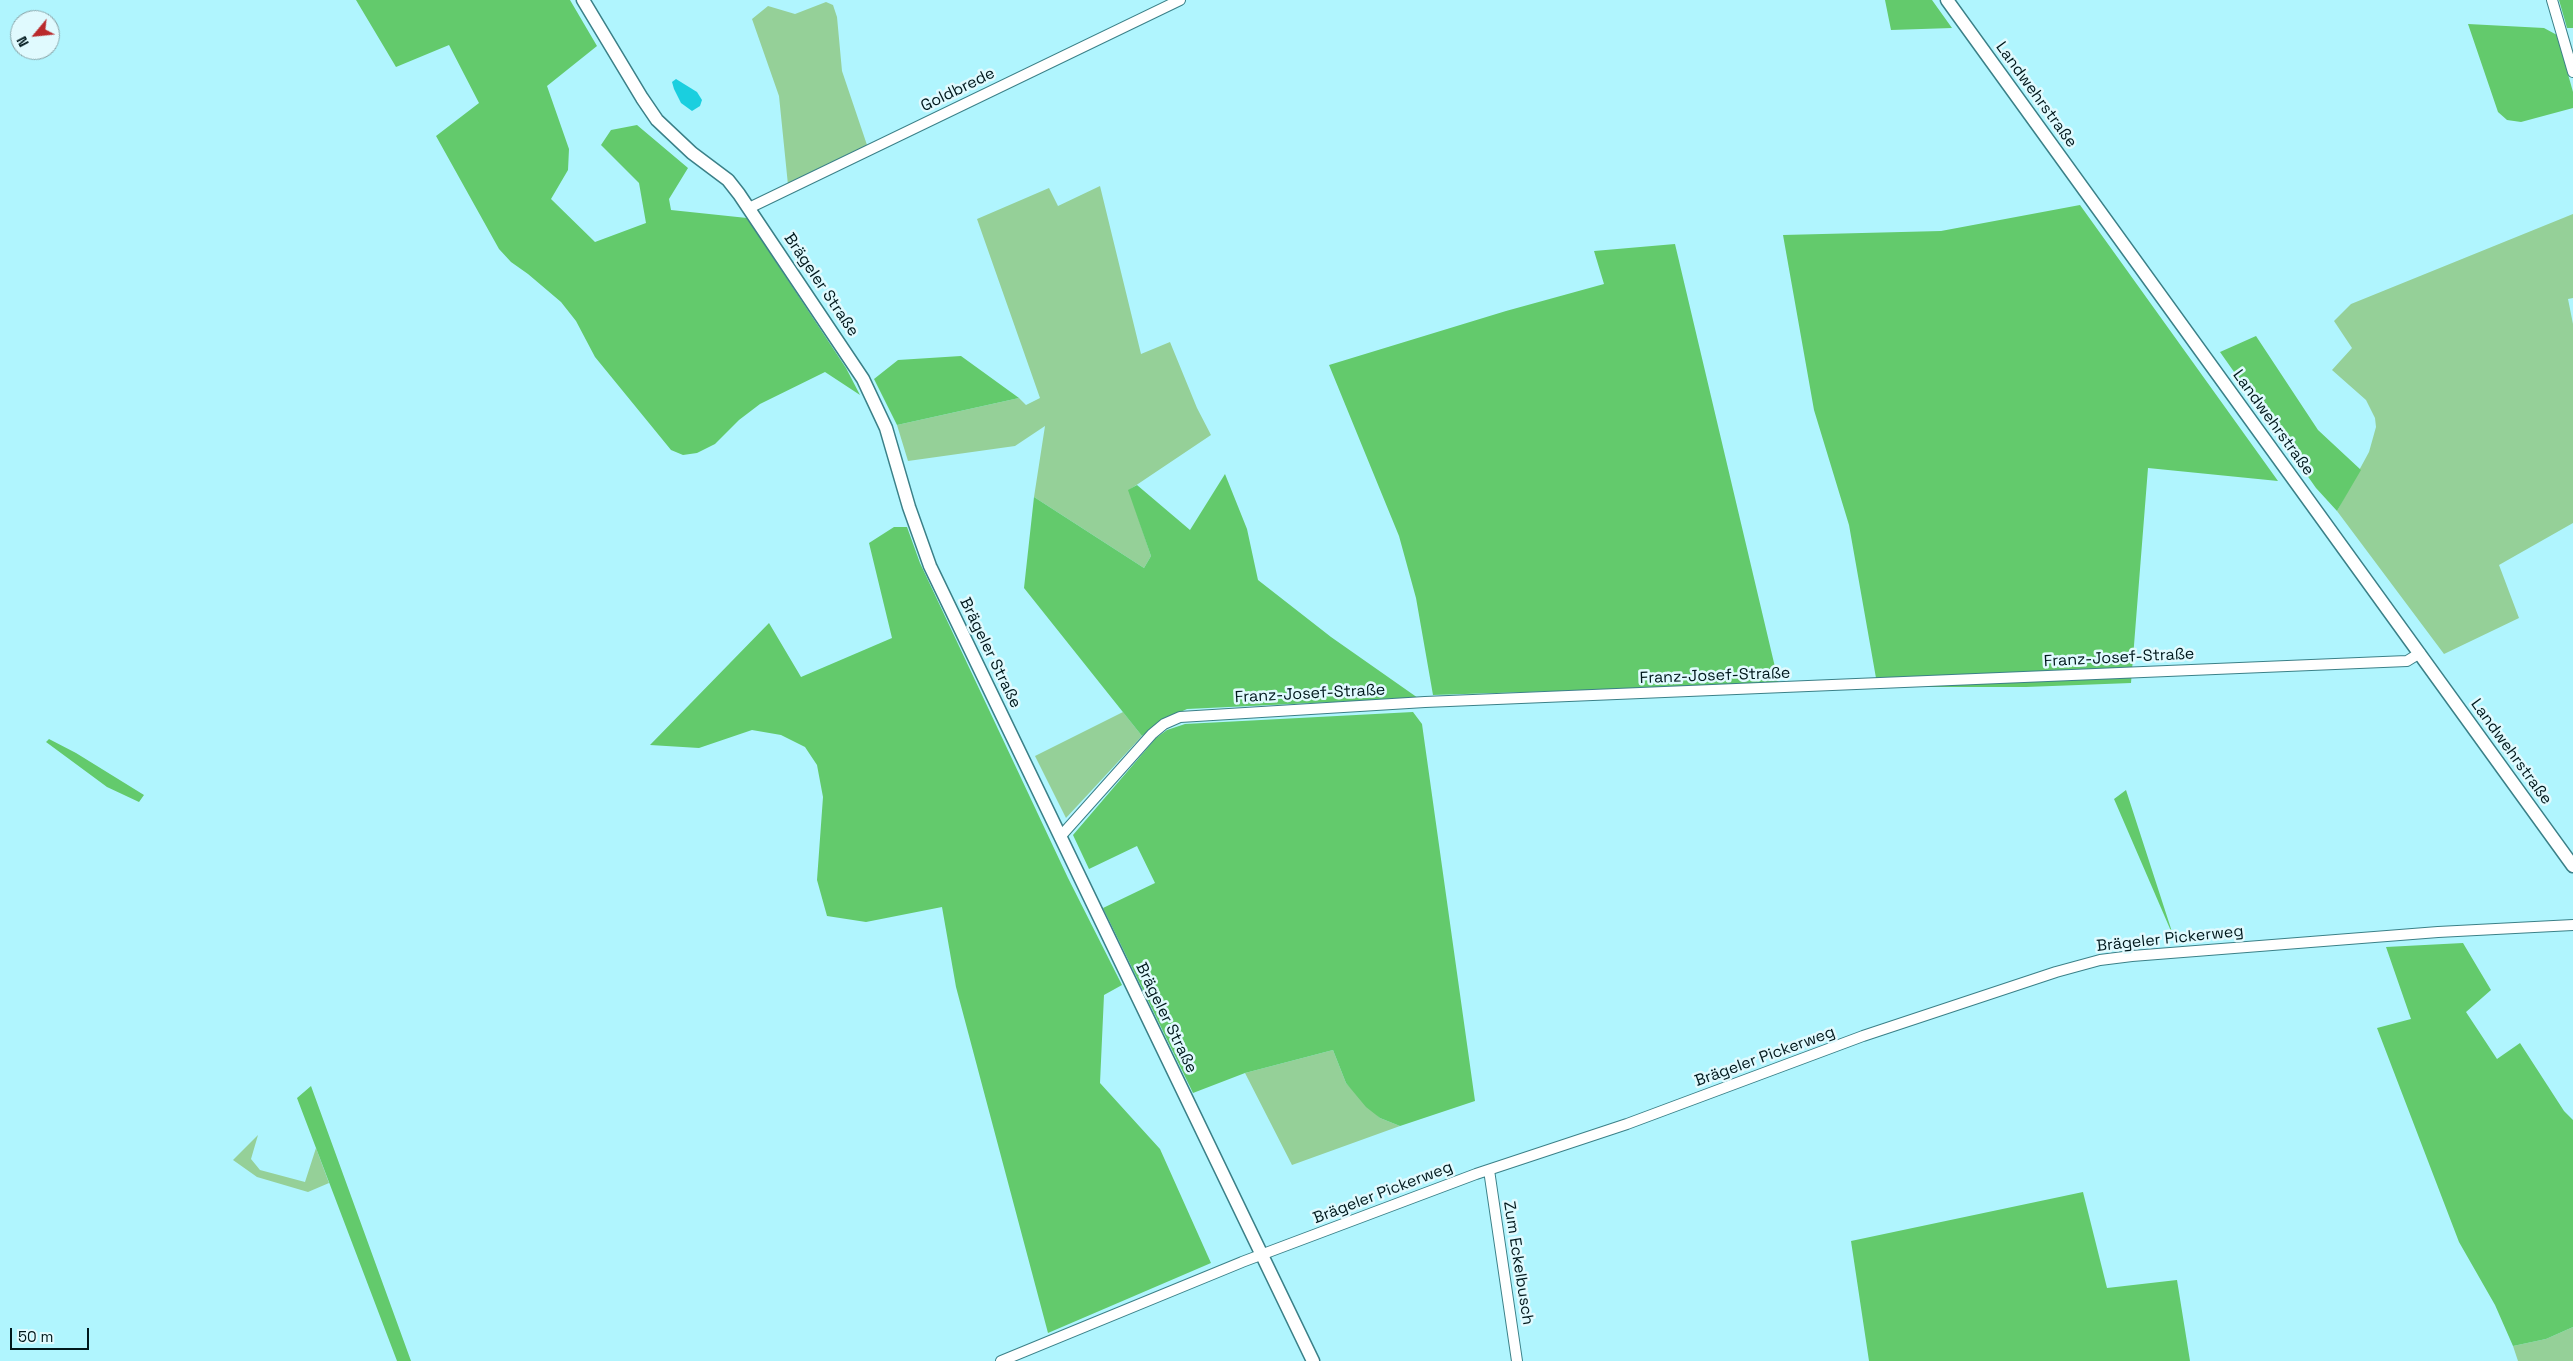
<!DOCTYPE html>
<html>
<head>
<meta charset="utf-8">
<style>
  body { margin:0 }
  #map { position:relative; width:2573px; height:1361px; overflow:hidden; background:#b0f5fe; font-family:"Space Grotesk",sans-serif }
  canvas { display:block }
  .north { position:absolute; left:10px; top:10px; width:50px; height:50px; box-sizing:border-box; background:#e0fafe; border:1px solid #86a0a4; border-radius:50%; rotate:242deg; font-size:14px; font-weight:700; line-height:20px; text-align:center; color:#00181c }
  .north::after { content:''; display:block; margin:auto; width:18px; height:22px; background:#b92a2c; clip-path:polygon(50% 0,100% 100%,50% 72%,0 100%) }
  .scale { position:absolute; left:10px; top:1328px; width:79px; height:22px; box-sizing:border-box; border:2px solid #00181c; border-top:0; padding-left:6px; font-size:15px; line-height:18px; white-space:nowrap; color:#00181c; -webkit-text-stroke:4px #e0fafe; paint-order:stroke }
</style>
</head>
<body>
<div id="map">
<canvas width="2573" height="1361"></canvas>
<div class="north">N</div>
<div class="scale">50 m</div>
</div>
<script>
const context = document.querySelector('canvas').getContext('2d');
context.lineJoin = 'round';
function fill(path, color) { context.fillStyle = color; context.fill(path, 'evenodd'); }
const shape = rows => new Path2D(rows.map(r => 'M' + r).join(''));
function trace(path, color, width, dash) { context.strokeStyle = color; context.lineWidth = width; context.lineCap = dash ? 'butt' : 'round'; context.setLineDash(dash || []); context.stroke(path); }
function label(font, color, halo, rows, align = 'center') {
  context.font = font + ' "Space Grotesk",sans-serif'; context.lineWidth = 5; context.setLineDash([]); context.textBaseline = 'middle'; context.strokeStyle = halo; context.fillStyle = color; for (const [text, x, y, turn = 0] of rows) {
    context.save(); context.translate(x, y); context.rotate((+turn || 0) * Math.PI / 180); context.textAlign = isNaN(turn) ? turn : align; if (halo) context.strokeText(text, 0, 0); context.fillText(text, 0, 0); context.restore();
  }
}
const green = shape([
  [826,2,833,5,837,17,842,71,867,145,788,185,779,96,752,19,768,6,795,14],
  [1100,186,1141,354,1170,342,1197,408,1211,435,1129,490,1151,556,1144,568,1034,497,1045,426,1015,446,908,461,897,425,1019,398,1026,405,1040,398,977,219,1049,188,1058,206],
  [2573,214,2573,298,2568,299,2573,324,2573,523,2499,565,2519,618,2444,654,2337,511,2369,452,2376,427,2375,418,2366,400,2332,370,2352,348,2334,321,2351,304],
  [1123,712,1142,736,1066,818,1035,756],
  [1333,1050,1346,1083,1380,1118,1400,1126,1292,1165,1245,1073],
  [258,1135,251,1159,260,1170,305,1182,316,1148,329,1183,308,1192,257,1177,233,1160],
  [2573,1327,2573,1361,2518,1361,2513,1346,2546,1339]
]);
const forest = shape([
  [356,0,570,0,597,46,547,86,569,149,568,170,551,199,595,242,646,223,639,183,601,145,611,130,637,125,688,168,669,199,671,210,747,218,846,368,860,395,825,372,760,404,739,420,715,444,697,453,683,455,671,450,595,357,576,321,561,302,528,274,511,262,499,249,436,136,479,103,449,45,396,67],
  [1885,0,1932,0,1952,28,1891,30],
  [2559,0,2573,0,2573,28,2567,28],
  [2468,24,2544,28,2557,35,2573,92,2573,108,2521,122,2507,120,2498,112],
  [2080,205,2278,481,2148,468,2131,683,2026,687,1894,687,1876,678,1849,525,1814,410,1783,235,1941,231],
  [1675,244,1779,684,1433,695,1416,598,1399,536,1329,365,1506,311,1604,284,1594,251],
  [2256,336,2318,430,2361,470,2337,511,2316,488,2220,352],
  [961,356,1019,398,897,425,874,379,898,360],
  [1225,474,1247,529,1258,580,1331,637,1418,698,1187,709,1163,720,1142,736,1024,588,1034,497,1144,568,1151,556,1128,490,1137,485,1190,530],
  [894,527,907,527,920,563,1068,878,1122,985,1104,995,1100,1083,1160,1149,1211,1263,1048,1333,956,987,942,907,866,922,827,916,817,880,823,797,817,765,805,747,781,735,752,730,699,748,650,745,769,623,801,677,892,638,869,543],
  [1413,712,1422,724,1475,1101,1400,1126,1380,1118,1366,1107,1346,1083,1333,1050,1245,1073,1193,1093,1103,908,1155,883,1137,846,1089,869,1073,835,1156,738,1167,730,1185,724],
  [49,739,76,753,144,795,139,802,107,787,46,742],
  [2126,790,2174,938,2114,799],
  [2463,943,2491,990,2466,1012,2497,1059,2520,1043,2564,1111,2573,1120,2573,1327,2546,1339,2513,1346,2495,1305,2459,1242,2377,1028,2411,1019,2386,947],
  [311,1086,411,1361,397,1361,297,1098],
  [2083,1192,2107,1288,2177,1280,2190,1361,1869,1361,1851,1241]
]);
const water = shape([
  [676,79,697,92,702,100,700,106,692,111,681,103,674,89,672,82]
]);
const minor = shape([
  [2552,0,2573,72],
  [749,208,1180,0],
  [1060,837,1152,734,1164,724,1180,717,1425,702,2407,661,2420,653],
  [1489,1170,1517,1361],
  [1001,1361,1242,1262,1476,1174,1627,1124,1863,1036,2056,972,2100,960,2132,956,2438,932,2573,925]
]);
const tertiary = shape([
  [583,0,642,98,657,120,692,153,728,180,739,194,863,379,886,428,909,507,930,566,1313,1361],
  [1947,0,2573,866]
]);
const streetNames = [
  ["Goldbrede",958,90,-26],
  ["Landwehrstraße",2036,95,54],
  ["Brägeler Straße",821,285,56],
  ["Landwehrstraße",2273,423,54],
  ["Brägeler Straße",990,653,64],
  ["Franz-Josef-Straße",2119,658,-3],
  ["Franz-Josef-Straße",1715,676,-2],
  ["Franz-Josef-Straße",1310,694,-3],
  ["Landwehrstraße",2511,752,54],
  ["Brägeler Pickerweg",2170,939,-6],
  ["Brägeler Straße",1166,1018,64],
  ["Brägeler Pickerweg",1765,1057,-20],
  ["Brägeler Pickerweg",1383,1193,-21],
  ["Zum Eckelbusch",1518,1263,81]
];
fill(green, '#95d098');
fill(forest, '#63ca6c');
fill(water, '#1acfdf');
trace(minor, '#3b8088', 12);
trace(tertiary, '#3b8088', 15);
trace(minor, '#fff', 10);
trace(tertiary, '#fff', 12);
label('16px', '#00181c', '#e0fafe', streetNames);
</script>
</body>
</html>
